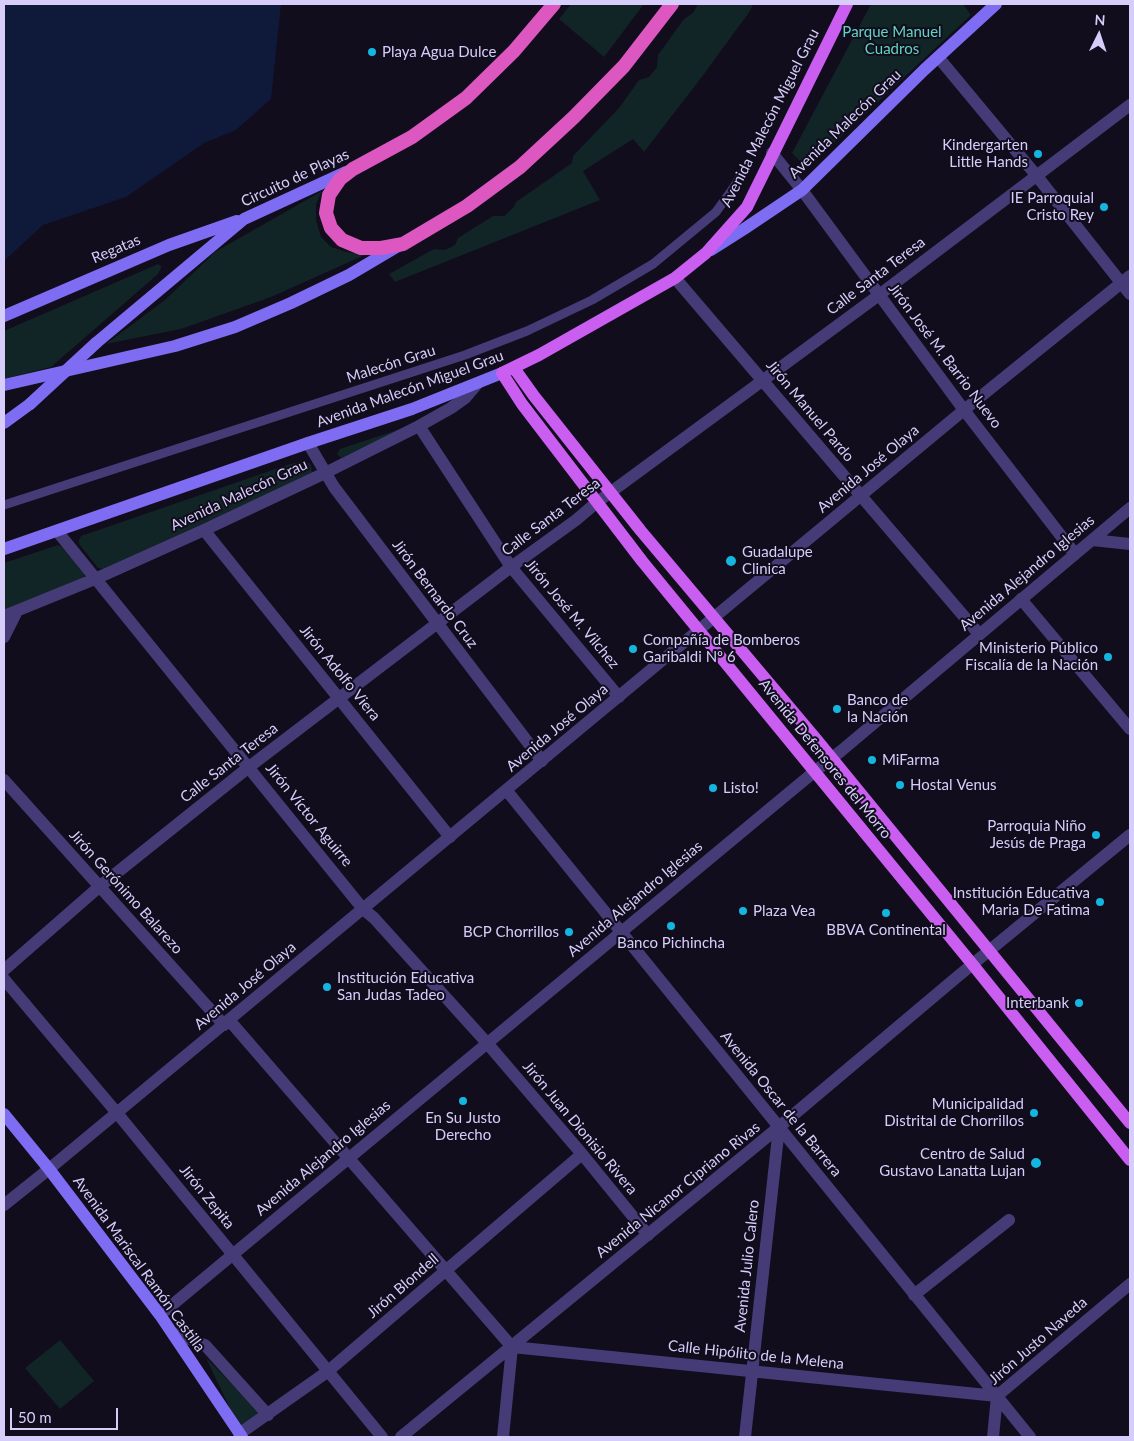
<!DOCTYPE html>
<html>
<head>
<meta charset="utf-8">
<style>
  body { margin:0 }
  #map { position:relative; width:1134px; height:1441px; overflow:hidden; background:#110d1c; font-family:Lato,sans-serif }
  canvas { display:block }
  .frame { position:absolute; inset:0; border:5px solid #d7cdfb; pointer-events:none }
  .north { position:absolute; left:1074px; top:10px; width:50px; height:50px; -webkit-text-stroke:4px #110d1c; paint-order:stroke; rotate:4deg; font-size:14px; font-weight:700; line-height:20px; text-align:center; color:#d7cdfb }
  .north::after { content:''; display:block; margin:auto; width:18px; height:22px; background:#d7cdfb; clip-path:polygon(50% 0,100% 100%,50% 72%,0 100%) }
  .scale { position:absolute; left:10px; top:1408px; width:108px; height:22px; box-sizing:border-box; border:2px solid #d7cdfb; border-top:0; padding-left:6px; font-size:15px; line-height:18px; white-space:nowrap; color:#d7cdfb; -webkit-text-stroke:4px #110d1c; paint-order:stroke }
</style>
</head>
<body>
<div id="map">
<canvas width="1134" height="1441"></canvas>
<div class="frame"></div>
<div class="north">N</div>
<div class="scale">50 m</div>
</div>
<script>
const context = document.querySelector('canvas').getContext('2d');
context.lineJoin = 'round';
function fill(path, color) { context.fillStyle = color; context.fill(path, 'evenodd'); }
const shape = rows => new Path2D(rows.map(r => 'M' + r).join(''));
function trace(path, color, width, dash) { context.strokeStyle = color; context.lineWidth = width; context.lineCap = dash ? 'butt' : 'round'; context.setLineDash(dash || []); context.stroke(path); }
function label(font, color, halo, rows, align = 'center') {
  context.font = font + ' Lato,sans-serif'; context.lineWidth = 4; context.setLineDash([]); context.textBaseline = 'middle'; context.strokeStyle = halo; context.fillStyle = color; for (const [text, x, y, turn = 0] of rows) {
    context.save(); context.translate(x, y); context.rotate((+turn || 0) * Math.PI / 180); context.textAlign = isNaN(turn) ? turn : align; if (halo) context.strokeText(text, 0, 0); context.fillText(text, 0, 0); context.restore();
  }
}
const green = shape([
  [571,4,644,4,604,57,559,19],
  [698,4,753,4,750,11,704,74,644,152,633,139,583,171,600,200,395,282,389,274,434,249,445,250,455,245,458,238,493,216,504,216,513,208,516,202,572,163,573,156,619,108,639,80,649,77,657,67,658,55,684,19,693,13],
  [871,4,963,4,971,15,807,168,792,153],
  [322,191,316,204,316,220,321,237,331,247,347,252,367,254,271,297,181,329,106,344,165,300,215,252],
  [158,264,161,266,161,268,158,274,51,367,4,379,4,331],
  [418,423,341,458,337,454,340,449],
  [301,462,309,463,311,465,312,474,103,569,98,568,79,544,79,540,81,536,290,464],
  [58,545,62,547,85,574,83,578,4,610,4,563],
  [60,1340,94,1381,60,1409,25,1368],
  [206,1358,259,1411,256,1418,239,1427]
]);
const water = shape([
  [4,4,281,4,271,99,236,130,204,143,126,197,43,225,4,261]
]);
const pedestrian = shape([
  [4,505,465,355,527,331,592,300,653,264,716,212,734,187,742,173]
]);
const minor = shape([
  [938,57,1036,175,1130,294],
  [772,153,802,190,964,410,1075,554],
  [675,278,979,634],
  [419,426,511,567,619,697],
  [308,443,334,487,542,761],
  [204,530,450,837],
  [57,531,363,909,374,918,487,1043,582,1154,648,1235],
  [1021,599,1130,729],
  [4,616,95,579,204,530,325,473,419,426,451,408,465,398,477,384],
  [4,637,17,611],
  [4,780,224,1025],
  [507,791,1030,1437],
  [4,970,99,887,249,767,511,567,576,520,596,503,879,295,1130,105],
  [4,979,117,1113,382,1437],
  [229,1020,512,1347],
  [4,1205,49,1169],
  [914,1295,1009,1220],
  [173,1333,205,1345,268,1415],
  [512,1347,997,1396],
  [239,1434,327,1372,582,1154],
  [503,1437,512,1347],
  [745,1437,779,1127],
  [993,1437,997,1396,1130,1284]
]);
const tertiary = shape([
  [1092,540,1130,544],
  [49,1169,964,410,1130,276],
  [160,1315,814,772,841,751,1130,508],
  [401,1437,779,1127,957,977,1130,835]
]);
const secondary = shape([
  [711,250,744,229,802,190,924,70,996,4],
  [4,316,169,245,237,221],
  [96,343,244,219,346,172],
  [4,385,175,346,235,327,291,303,349,275,398,246],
  [4,423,30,404],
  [4,549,308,443,412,409,502,373],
  [4,1114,49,1169,160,1315,242,1437]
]);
const primary = shape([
  [847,4,747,207,706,253,675,278,539,355,502,373,522,404,642,561,973,965,1130,1160],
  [514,368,534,396,641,531,817,740,1130,1123]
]);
const trunk = shape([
  [554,4,514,51,466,98,412,137,353,169,340,179,329,195,326,213,331,228,342,240,361,248,381,248,403,244,467,206,520,167,574,117,624,66,672,4]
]);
const secondaryBridge = shape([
  [30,404,96,343]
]);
const markers = [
  [372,52,5,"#14b6e0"],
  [1038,154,5,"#14b6e0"],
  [1104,207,5,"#14b6e0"],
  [731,561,6,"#14b6e0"],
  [633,649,5,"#14b6e0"],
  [1108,657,5,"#14b6e0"],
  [837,709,5,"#14b6e0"],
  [872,760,5,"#14b6e0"],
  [900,785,5,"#14b6e0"],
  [713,788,5,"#14b6e0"],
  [1096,835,5,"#14b6e0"],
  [1100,902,5,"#14b6e0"],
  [743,911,5,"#14b6e0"],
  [886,913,5,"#14b6e0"],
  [671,926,5,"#14b6e0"],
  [569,932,5,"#14b6e0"],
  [327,987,5,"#14b6e0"],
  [1079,1003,5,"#14b6e0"],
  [463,1101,5,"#14b6e0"],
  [1034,1113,5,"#14b6e0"],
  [1036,1163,6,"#14b6e0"]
];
const parkNames = [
  ["Parque Manuel",892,32],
  ["Cuadros",892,49]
];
const poiNames = [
  ["Playa Agua Dulce",382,52],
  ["Kindergarten",1028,145,"right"],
  ["Little Hands",1028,162,"right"],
  ["IE Parroquial",1094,198,"right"],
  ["Cristo Rey",1094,215,"right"],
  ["Guadalupe",742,552],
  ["Clinica",742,569],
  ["Compañía de Bomberos",643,640],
  ["Garibaldi Nº 6",643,657],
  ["Ministerio Público",1098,648,"right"],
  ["Fiscalía de la Nación",1098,665,"right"],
  ["Banco de",847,700],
  ["la Nación",847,717],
  ["MiFarma",882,760],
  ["Hostal Venus",910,785],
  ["Listo!",723,788],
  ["Parroquia Niño",1086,826,"right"],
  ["Jesús de Praga",1086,843,"right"],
  ["Institución Educativa",1090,893,"right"],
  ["Maria De Fatima",1090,910,"right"],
  ["Plaza Vea",753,911],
  ["BBVA Continental",886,930,"center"],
  ["BCP Chorrillos",559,932,"right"],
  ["Banco Pichincha",671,943,"center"],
  ["Institución Educativa",337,978],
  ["San Judas Tadeo",337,995],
  ["Interbank",1069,1003,"right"],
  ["Municipalidad",1024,1104,"right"],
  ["Distrital de Chorrillos",1024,1121,"right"],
  ["En Su Justo",463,1118,"center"],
  ["Derecho",463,1135,"center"],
  ["Centro de Salud",1025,1154,"right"],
  ["Gustavo Lanatta Lujan",1025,1171,"right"]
];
const streetNames = [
  ["Avenida Malecón Miguel Grau",770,118,-63],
  ["Avenida Malecón Grau",845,124,-44],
  ["Circuito de Playas",295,178,-25],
  ["Regatas",116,249,-23],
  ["Calle Santa Teresa",876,276,-37],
  ["Jirón José M. Barrio Nuevo",945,356,53],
  ["Malecón Grau",391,364,-18],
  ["Avenida Malecón Miguel Grau",410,389,-20],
  ["Jirón Manuel Pardo",810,411,50],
  ["Avenida José Olaya",868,469,-40],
  ["Avenida Malecón Grau",239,495,-25],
  ["Calle Santa Teresa",551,517,-37],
  ["Avenida Alejandro Iglesias",1027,573,-40],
  ["Jirón Bernardo Cruz",435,594,53],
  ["Jirón José M. Vilchez",572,614,50],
  ["Jirón Adolfo Viera",340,673,51],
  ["Avenida José Olaya",557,728,-40],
  ["Avenida Defensores del Morro",825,759,51],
  ["Calle Santa Teresa",229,763,-38],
  ["Jirón Víctor Aguirre",309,815,51],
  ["Jirón Gerónimo Balarezo",126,892,48],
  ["Avenida Alejandro Iglesias",635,899,-40],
  ["Avenida José Olaya",245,986,-40],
  ["Avenida Oscar de la Barrera",781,1104,51],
  ["Jirón Juan Dionisio Rivera",580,1128,50],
  ["Avenida Alejandro Iglesias",323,1158,-40],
  ["Avenida Nicanor Cipriano Rivas",678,1190,-39],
  ["Jirón Zepita",207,1197,51],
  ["Avenida Mariscal Ramón Castilla",139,1264,54],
  ["Avenida Julio Calero",747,1266,-84],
  ["Jirón Blondell",403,1286,-41],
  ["Jirón Justo Naveda",1038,1341,-41],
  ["Calle Hipólito de la Melena",756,1355,6]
];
fill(green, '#112426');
fill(water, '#0f1a3a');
trace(pedestrian, '#453c77', 9);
trace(minor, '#453c77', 12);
trace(tertiary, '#453c77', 12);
trace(secondary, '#7e6cf2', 12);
trace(primary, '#c95ef1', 12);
trace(trunk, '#dc58c0', 14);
trace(secondaryBridge, '#7e6cf2', 12);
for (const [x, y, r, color] of markers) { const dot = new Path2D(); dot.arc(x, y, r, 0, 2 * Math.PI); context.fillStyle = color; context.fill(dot); trace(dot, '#110d1c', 2); }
label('15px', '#60d3c2', '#110d1c', parkNames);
label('15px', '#d7cdfb', '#110d1c', poiNames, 'left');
label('15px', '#d7cdfb', '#110d1c', streetNames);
</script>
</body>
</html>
